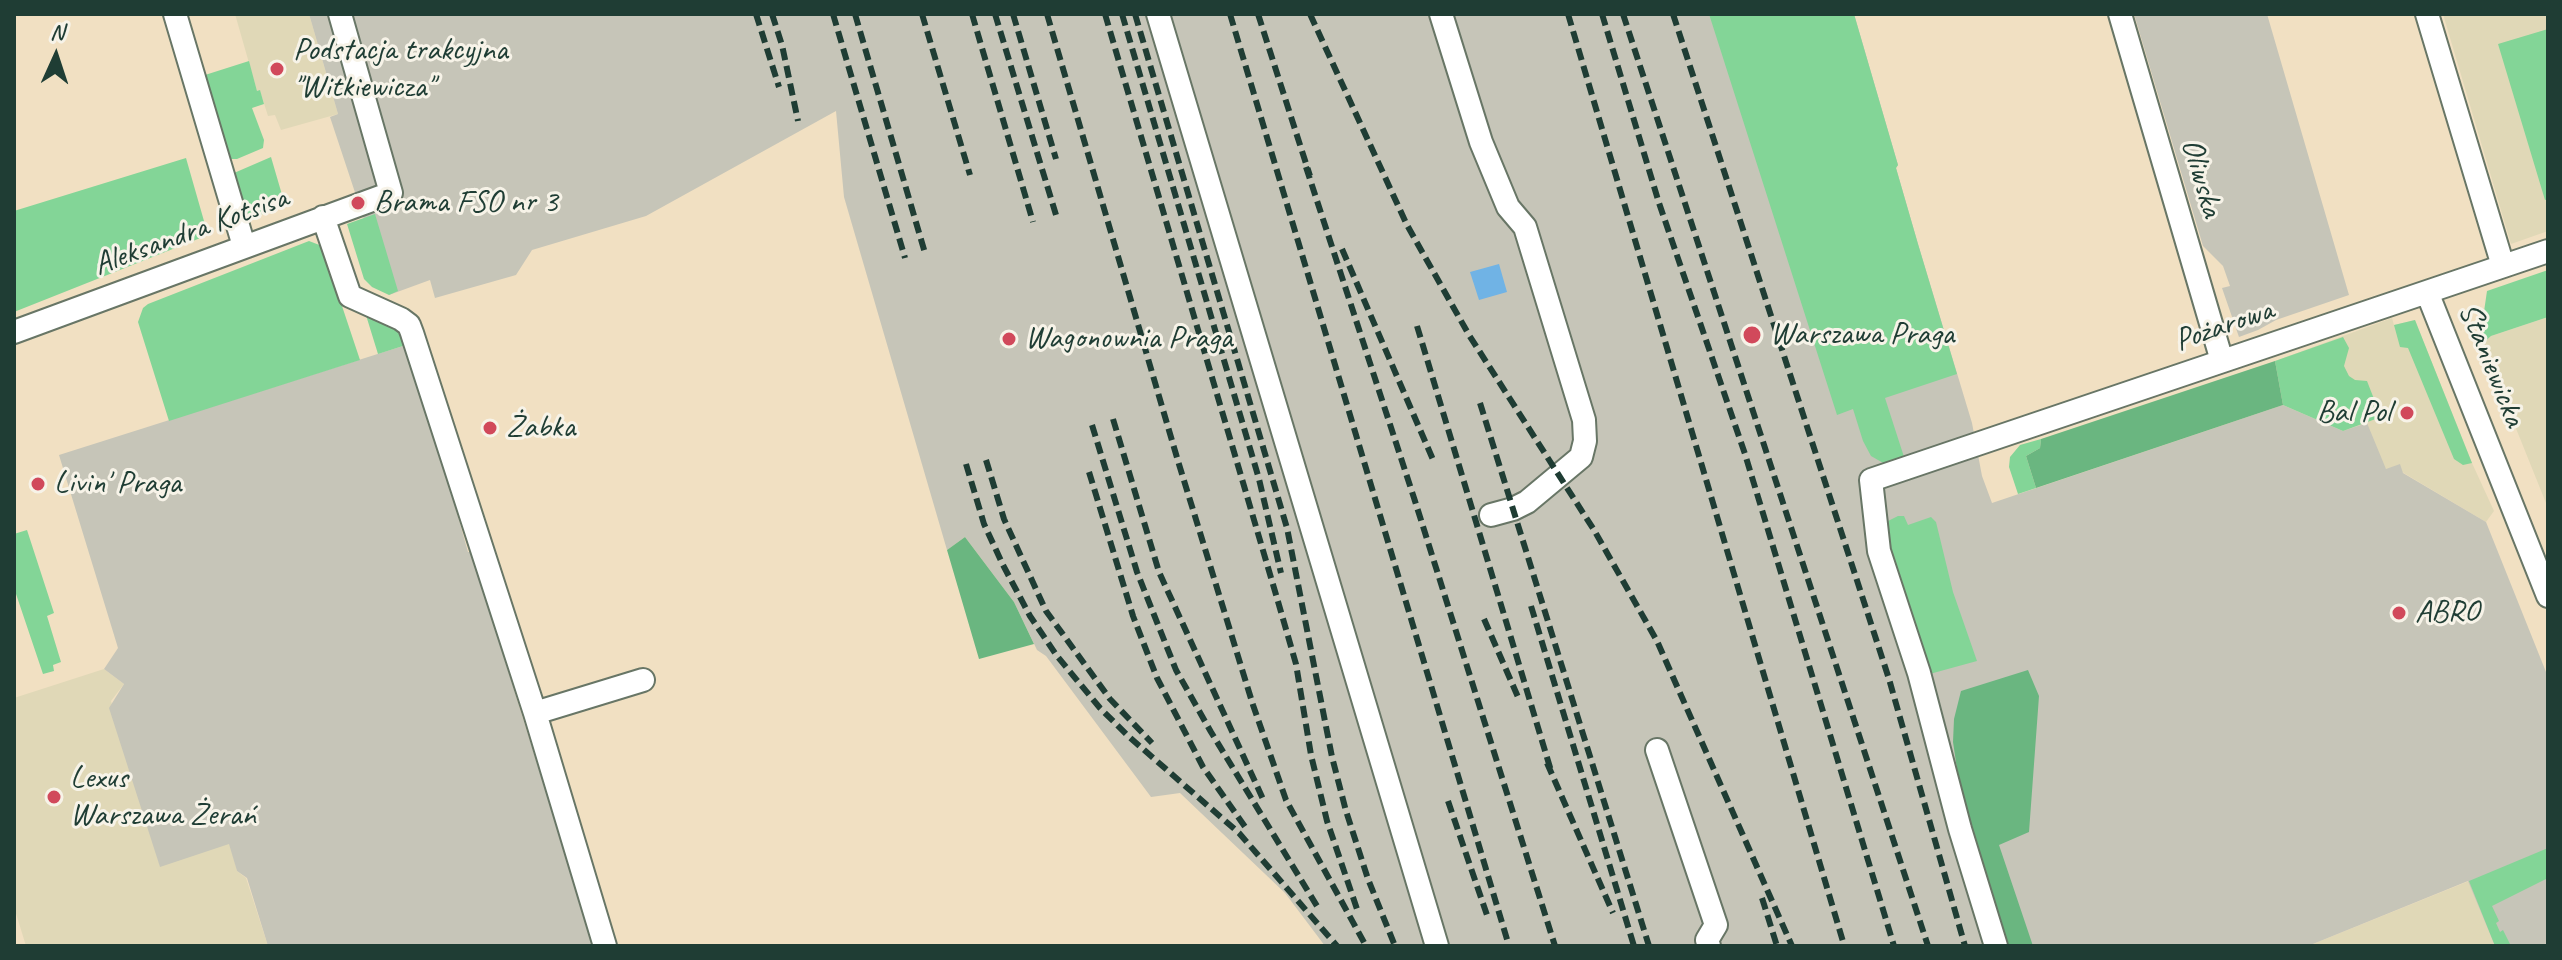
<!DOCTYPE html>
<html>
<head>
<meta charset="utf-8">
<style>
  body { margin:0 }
  #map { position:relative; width:2562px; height:960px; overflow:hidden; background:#f1e0c2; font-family:Caveat,sans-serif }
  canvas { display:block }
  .frame { position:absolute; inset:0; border:16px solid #1f3d34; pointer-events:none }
  .north { position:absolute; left:16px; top:16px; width:80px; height:80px; -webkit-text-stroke:6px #f7f3e8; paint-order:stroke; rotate:3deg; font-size:22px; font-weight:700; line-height:32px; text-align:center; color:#1f3d34 }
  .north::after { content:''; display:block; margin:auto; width:28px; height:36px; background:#1f3d34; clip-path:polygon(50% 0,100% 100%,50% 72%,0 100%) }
</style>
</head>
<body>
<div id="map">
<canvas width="2562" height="960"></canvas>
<div class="frame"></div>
<div class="north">N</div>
</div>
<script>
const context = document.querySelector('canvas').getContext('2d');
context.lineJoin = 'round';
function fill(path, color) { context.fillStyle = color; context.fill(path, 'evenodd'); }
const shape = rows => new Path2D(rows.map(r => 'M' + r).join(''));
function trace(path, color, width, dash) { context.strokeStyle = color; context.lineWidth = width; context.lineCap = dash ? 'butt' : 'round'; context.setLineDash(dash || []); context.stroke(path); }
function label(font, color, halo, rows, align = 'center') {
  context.font = font + ' Caveat,sans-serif'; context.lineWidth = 6; context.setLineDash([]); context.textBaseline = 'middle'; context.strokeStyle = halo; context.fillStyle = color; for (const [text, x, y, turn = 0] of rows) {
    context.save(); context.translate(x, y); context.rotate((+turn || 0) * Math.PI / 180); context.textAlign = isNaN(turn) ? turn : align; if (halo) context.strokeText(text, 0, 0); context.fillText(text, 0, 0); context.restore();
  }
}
const built = shape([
  [235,14,309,14,338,114,281,130,275,115,268,116,260,91,257,91],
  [2443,14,2548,14,2548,231,2511,244],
  [2548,317,2548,508,2482,344,2491,336],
  [2392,318,2394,325,2415,320,2472,463,2494,511,2486,522,2402,472,2386,469,2343,431,2283,405,2275,361],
  [104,669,124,684,111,701,160,866,230,843,237,871,246,878,268,946,26,946,14,907,14,698],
  [2469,881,2495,946,2308,946]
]);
const industrial = shape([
  [309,14,1854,14,1898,165,1896,168,1918,244,1972,423,1982,476,1992,503,2283,405,2343,431,2367,423,2386,469,2400,464,2403,473,2486,522,2548,677,2548,946,2495,946,2468,881,2308,946,1325,946,1285,893,1180,793,1151,797,1046,656,1037,650,1014,602,965,537,947,550,844,197,836,111,646,216,532,250,516,275,435,298,430,280,389,295,330,117,338,114],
  [2134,14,2267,14,2349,295,2276,320,2258,330,2239,337,2222,288,2230,286,2223,266,2203,246],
  [406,345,435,435,468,552,471,552,594,946,268,946,247,878,237,871,229,844,160,867,109,708,124,684,104,669,118,648,59,455]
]);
const green = shape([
  [1709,14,1854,14,1898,165,1896,168,1918,244,1957,374,1885,398,1905,460,1885,464,1871,456,1863,441,1853,409,1837,415],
  [2548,29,2548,199,2545,200,2498,44],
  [249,61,257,91,260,90,264,104,252,108,264,140,263,148,237,159,230,159,205,75],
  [271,157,285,205,248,220,234,173],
  [186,158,208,235,14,312,14,211],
  [375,214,398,291,389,295,372,287,364,279,347,224],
  [309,241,322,246,360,360,169,421,138,322,143,308,148,304],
  [2548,270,2548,317,2491,336,2482,344,2480,339,2487,291],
  [365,312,400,329,406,345,378,354],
  [2415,320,2472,463,2463,465,2454,459,2408,348,2400,347,2394,325],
  [2343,337,2349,348,2344,366,2349,376,2355,380,2367,381,2381,417,2343,431,2283,405,2275,361],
  [2041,439,2040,448,2026,456,2036,488,2018,494,2009,467,2010,457,2020,445],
  [1898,516,1904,516,1908,525,1931,517,1936,522,1953,592,1977,661,1926,675,1883,537,1886,522],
  [27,530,54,613,47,616,61,662,53,665,54,671,43,674,14,588,14,534],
  [2548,848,2548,878,2492,906,2499,921,2496,923,2500,932,2503,930,2511,946,2495,946,2469,881]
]);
const forest = shape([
  [2275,361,2283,405,2036,488,2026,456,2040,448,2041,439],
  [965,537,1014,602,1034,644,979,659,947,550],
  [2028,670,2039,696,2029,832,1999,845,2033,946,2003,946,1961,796,1953,742,1954,719,1961,691]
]);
const water = shape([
  [1499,264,1507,292,1479,300,1470,272]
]);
const minor = shape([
  [175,14,244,246],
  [1158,14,1437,946],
  [1441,14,1481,142,1508,207,1525,227,1584,420,1585,441,1581,457,1527,502,1513,509,1491,515],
  [2120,14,2222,361],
  [2427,14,2503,266],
  [323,217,350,296,401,319,409,325,412,333,535,713],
  [2427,292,2548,596],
  [14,332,391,193,340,14],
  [1657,750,1716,925,1707,940,1709,946],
  [605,946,535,713,643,680],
  [1996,946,1960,829,1919,673,1879,551,1871,480,2548,251]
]);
const rail = shape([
  [756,14,779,87],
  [772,14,782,45,798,121],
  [833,14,905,258],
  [855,14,925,253],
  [922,14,970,175],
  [972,14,1033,222],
  [995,14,1056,215],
  [1013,14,1056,159],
  [1047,14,1178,461,1253,705,1286,800,1366,946],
  [1105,14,1277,598,1296,664,1311,755,1327,821,1357,909],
  [1122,14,1259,479,1281,573],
  [1135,14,1287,528,1332,757,1346,811,1368,879,1395,946],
  [1230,14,1509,946],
  [1258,14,1310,176],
  [1310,14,1407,225,1469,335,1594,530,1657,641,1792,946],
  [1568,14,1844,945],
  [1602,14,1659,203,1745,454,1894,946],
  [1623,14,1928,946],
  [1673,14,1889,679,1965,946],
  [1306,167,1415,501,1555,946],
  [1342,249,1434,462],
  [1417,326,1552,774],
  [1480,403,1649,946],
  [1113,419,1159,572,1263,799],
  [1092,425,1137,572,1176,670,1211,732,1320,911],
  [986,460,1004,519,1046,611,1110,699,1152,743],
  [966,464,984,524,1003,565,1030,616,1057,656,1100,708,1127,735,1239,833,1337,946],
  [1089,472,1133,616,1157,678,1203,767,1248,831],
  [1531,606,1634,946],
  [1484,619,1518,697],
  [1547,763,1613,913],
  [1448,801,1488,918],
  [1762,898,1777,946]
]);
const markers = [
  [277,69,8,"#d1495b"],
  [358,203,8,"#d1495b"],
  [1752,335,10,"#d1495b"],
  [1009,339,8,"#d1495b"],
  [2407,413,8,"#d1495b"],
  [490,428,8,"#d1495b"],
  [38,484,8,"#d1495b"],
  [2399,613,8,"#d1495b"],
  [54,797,8,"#d1495b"]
];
const poiNames = [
  ["Podstacja trakcyjna",293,51],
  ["\"Witkiewicza\"",293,88],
  ["Brama FSO nr 3",374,203],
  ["Warszawa Praga",1770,335],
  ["Wagonownia Praga",1025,339],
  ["Bal Pol",2391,413,"right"],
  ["Żabka",506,428],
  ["Livin' Praga",54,484],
  ["ABRO",2415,613],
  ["Lexus",70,779],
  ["Warszawa Żerań",70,816]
];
const streetNames = [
  ["Oliwska",2201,178,74],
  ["Aleksandra Kotsisa",191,232,-20],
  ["Pożarowa",2224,326,-19],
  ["Staniewicka",2491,365,68]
];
fill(built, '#e0d8b7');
fill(industrial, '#c6c5b8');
fill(green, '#83d597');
fill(forest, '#6ab680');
fill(water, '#70b3e5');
trace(minor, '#687666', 26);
trace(minor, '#fff', 22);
trace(rail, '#1f3d34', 6, [12, 6]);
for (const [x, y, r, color] of markers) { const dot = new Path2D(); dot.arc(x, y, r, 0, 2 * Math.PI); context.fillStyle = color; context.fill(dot); trace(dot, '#f7f3e8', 3); }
label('32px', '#1f3d34', '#f7f3e8', poiNames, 'left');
label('32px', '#1f3d34', '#f7f3e8', streetNames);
</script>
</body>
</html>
